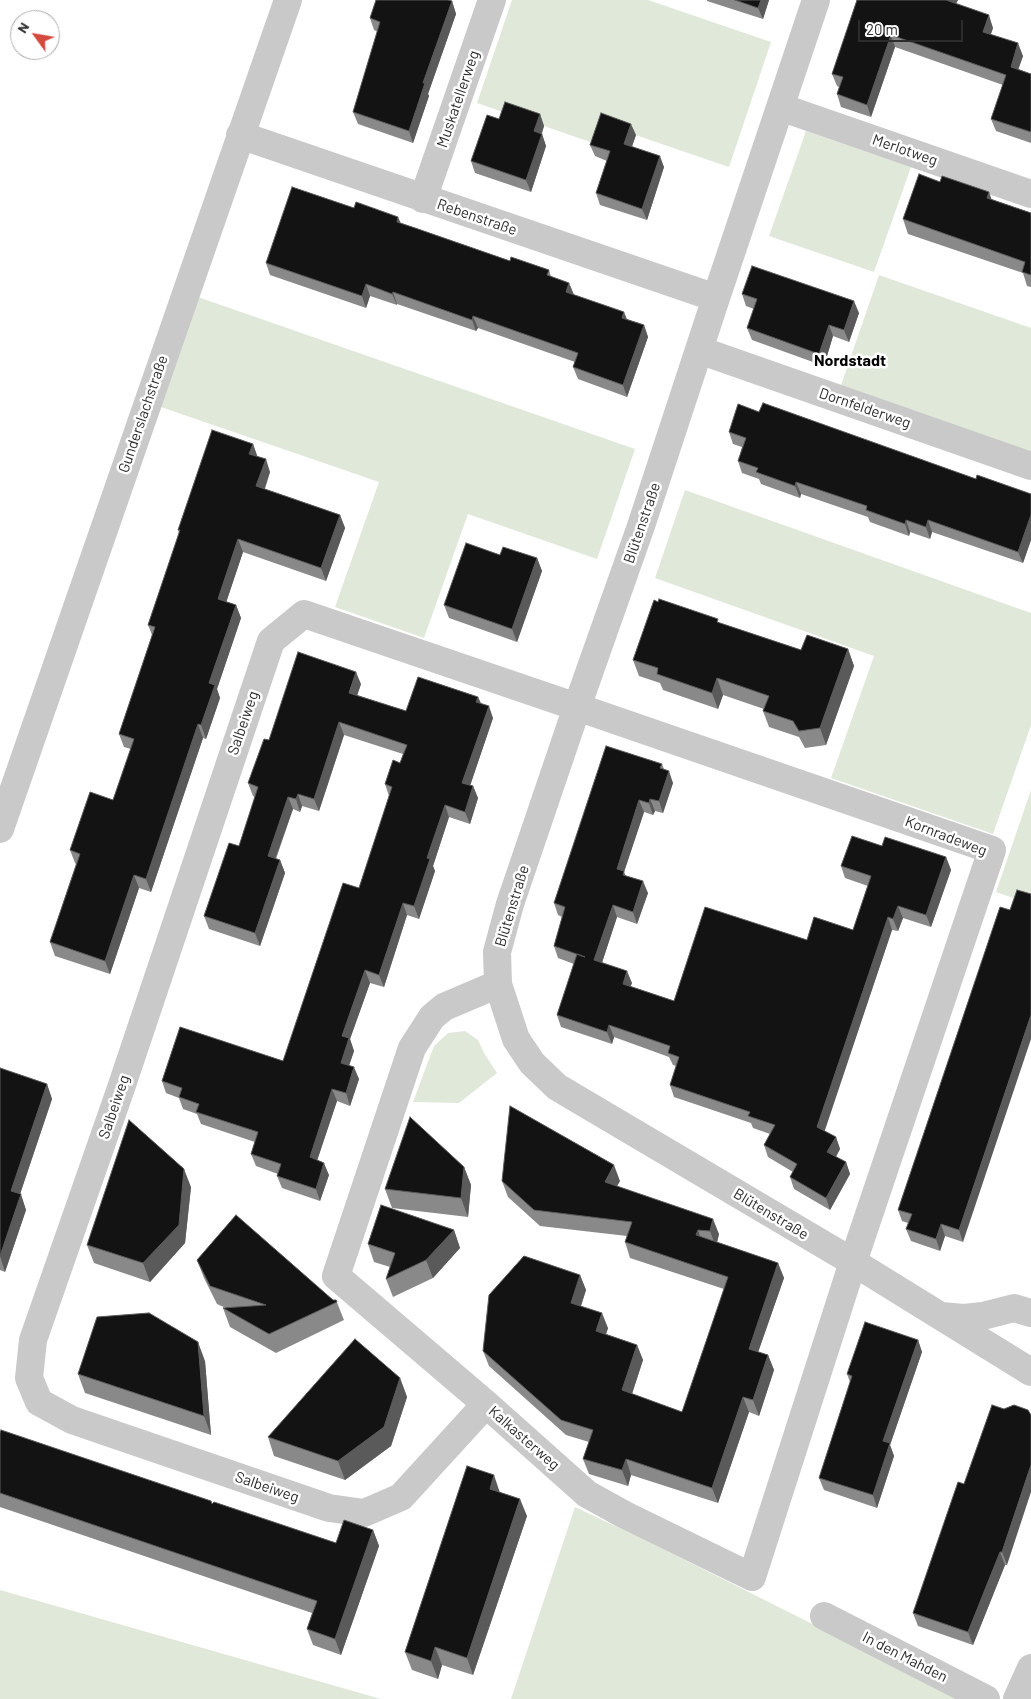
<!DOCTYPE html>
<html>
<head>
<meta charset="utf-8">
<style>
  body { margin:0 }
  #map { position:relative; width:1031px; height:1699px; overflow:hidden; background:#fff; font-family:Barlow,sans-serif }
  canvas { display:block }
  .north { position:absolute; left:10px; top:10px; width:50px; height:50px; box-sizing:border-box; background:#fff; border:1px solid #ababab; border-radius:50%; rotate:302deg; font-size:14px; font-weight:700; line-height:20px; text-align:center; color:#2c2c2c }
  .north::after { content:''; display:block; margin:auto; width:18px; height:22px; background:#d44a3d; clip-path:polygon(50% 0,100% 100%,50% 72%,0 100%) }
  .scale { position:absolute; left:858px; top:20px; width:105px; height:22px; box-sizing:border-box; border:2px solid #2c2c2c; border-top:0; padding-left:6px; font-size:15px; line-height:18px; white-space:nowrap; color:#2c2c2c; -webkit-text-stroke:4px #fff; paint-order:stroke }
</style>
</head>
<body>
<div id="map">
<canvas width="1031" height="1699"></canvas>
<div class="north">N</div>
<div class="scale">20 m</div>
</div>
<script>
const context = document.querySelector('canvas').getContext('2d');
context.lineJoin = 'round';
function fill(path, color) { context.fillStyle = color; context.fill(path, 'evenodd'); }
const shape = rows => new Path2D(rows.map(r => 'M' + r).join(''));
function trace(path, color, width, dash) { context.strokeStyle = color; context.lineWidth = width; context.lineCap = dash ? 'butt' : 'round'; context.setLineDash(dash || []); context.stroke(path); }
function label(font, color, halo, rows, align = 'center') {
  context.font = font + ' Barlow,sans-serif'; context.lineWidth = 5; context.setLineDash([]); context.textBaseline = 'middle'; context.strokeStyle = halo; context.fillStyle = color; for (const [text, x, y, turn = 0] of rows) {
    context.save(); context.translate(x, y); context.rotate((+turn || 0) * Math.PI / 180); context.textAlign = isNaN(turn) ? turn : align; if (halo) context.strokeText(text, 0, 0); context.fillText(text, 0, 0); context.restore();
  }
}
const green = shape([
  [512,0,648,0,771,42,729,167,606,125,599,145,477,103],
  [806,131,911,167,874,272,769,236],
  [879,275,1031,328,1031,455,840,388],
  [195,296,635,449,597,559,468,514,424,638,335,607,379,482,158,406],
  [685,490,1031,613,1031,725,993,834,831,778,874,656,655,578],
  [1031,790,1031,904,996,892],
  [465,1031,478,1040,484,1053,497,1073,459,1103,413,1102,434,1046,448,1033],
  [575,1507,649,1542,962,1699,511,1699],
  [0,1590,381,1699,0,1699]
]);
const minor = shape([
  [816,0,716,298,641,526,577,707,510,904,497,952,498,984,516,1039,532,1063,557,1087,853,1262,1031,1372],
  [780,107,1031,194],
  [240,135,716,298],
  [423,199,492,0],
  [699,350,1031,466],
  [0,829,288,0],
  [941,1316,964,1318,983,1316,1014,1308,1031,1313],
  [486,1404,401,1497,364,1513,329,1508,72,1420,39,1402,29,1378,33,1340,121,1088,271,641,304,614,577,707,992,850,853,1262,752,1577,625,1515,587,1494,486,1404,336,1276,412,1048,432,1017,444,1007,498,984],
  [824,1616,986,1699],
  [1017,1699,1031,1668]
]);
const wall = shape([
  [707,0,769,0,763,19,707,1],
  [857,0,958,0,956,4,993,28,991,34,1023,56,1018,69,1031,74,1031,143,996,131,991,119,1003,85,895,47,871,117,841,107,837,94,839,87,837,86,832,74],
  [452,1,456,14,428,94,429,96,413,143,358,124,353,112,378,32,374,30,370,18],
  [540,114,544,126,542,134,546,146,531,192,475,173,471,161,499,119],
  [636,135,632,146,664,167,647,220,600,205,596,193,607,161,595,156,590,145],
  [991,199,1031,213,1031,287,1027,286,1023,273,908,234,903,219],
  [354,208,401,223,510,261,549,270,551,277,569,283,574,295,627,319,644,325,648,337,627,397,578,379,573,367,575,362,478,328,476,331,397,304,397,305,370,296,366,308,270,275,266,263],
  [742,294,859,313,849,342,833,336,824,366,752,340,747,328,754,309,746,306],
  [759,412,976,479,1031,494,1031,540,1023,563,932,532,930,539,910,532,909,536,870,522,868,517,801,494,800,498,761,484,759,479,742,473,738,461,742,447,733,444,729,432],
  [253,444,257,456,270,472,265,489,340,515,345,528,326,581,243,552,226,602,236,605,241,618,217,689,220,698,206,739,203,738,151,892,139,888,110,974,55,956,50,942,76,864,75,863,70,850,113,800,131,749,124,747,119,734,152,635,148,625,179,533,178,530],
  [500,555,537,558,542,571,517,642,449,618,444,605],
  [719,623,801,650,848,649,854,666,826,745,805,748,799,737,769,727,763,711,764,709,723,695,718,709,663,690,660,683,639,676,633,660],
  [361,684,357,695,406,711,478,697,481,703,493,718,470,785,473,786,478,798,470,824,449,817,433,866,435,871,419,919,407,915,384,987,370,983,350,1039,354,1051,349,1065,359,1079,350,1106,337,1101,317,1160,329,1175,320,1201,282,1188,277,1176,278,1174,256,1166,251,1154,255,1142,201,1124,197,1114,183,1109,179,1098,166,1093,162,1081,283,1061,359,888,389,796,385,784,400,763,403,754,344,735,319,811,302,806,300,812,293,809,276,859,280,860,285,873,260,946,209,929,204,916,239,846,255,797,253,796,248,783,269,740],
  [662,764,664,769,673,783,663,813,655,811,653,815,644,812,624,872,625,875,648,893,637,924,617,917,602,962,632,983,630,986,674,1001,807,940,853,930,868,886,845,878,841,866,882,846,946,857,951,870,931,927,903,918,898,931,892,930,824,1131,836,1137,840,1149,836,1157,846,1162,850,1174,830,1210,794,1189,790,1177,793,1172,768,1157,764,1145,770,1134,753,1128,751,1123,674,1097,670,1085,676,1066,673,1065,669,1057,614,1037,612,1044,561,1027,557,1015,574,964,558,958,554,946,562,917,558,915,554,903],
  [1000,907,963,1242,945,1236,940,1251,911,1241,906,1229,908,1223,902,1221,898,1210],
  [0,1068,47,1084,52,1099,20,1194,26,1210,5,1272,0,1270],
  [464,1167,471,1185,468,1217,392,1208,385,1189],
  [502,1181,620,1181,617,1186,719,1234,717,1242,778,1263,784,1278,758,1352,768,1355,774,1370,759,1416,749,1412,718,1503,631,1475,628,1486,589,1474,583,1459,589,1442,566,1435,489,1366,483,1351,580,1275,586,1290,581,1306,608,1328,606,1334,637,1345,643,1360,632,1394,682,1412,724,1289,630,1258,625,1242,627,1236,540,1226,508,1197],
  [191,1187,185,1243,150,1282,94,1263,87,1245],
  [454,1230,460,1248,433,1278,393,1297,386,1279,390,1267,374,1262,368,1244],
  [197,1260,333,1300,336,1300,344,1320,276,1353,230,1327,223,1308,226,1308,217,1304,204,1278],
  [918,1340,922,1352,890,1445,894,1456,877,1508,824,1490,819,1478,850,1382,847,1374],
  [205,1361,211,1435,85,1393,78,1374],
  [400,1378,407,1397,391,1446,345,1480,274,1456,268,1437],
  [1004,1409,1007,1565,1005,1565,973,1645,918,1626,913,1613,964,1484],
  [0,1433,211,1501,212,1504,336,1543,373,1530,379,1546,341,1655,313,1645,307,1629,312,1613,0,1507],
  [500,1492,527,1516,473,1675,442,1665,438,1679,412,1670,405,1652]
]);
const shadedWall = shape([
  [761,0,769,0,763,19,758,8],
  [946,0,958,0,950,13],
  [452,1,456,14,428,94,429,96,413,143,409,131,423,83],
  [989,15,993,28,987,44,983,32],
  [891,35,895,47,871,117,867,105],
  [1018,43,1023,56,1015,79,1011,67],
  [540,114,544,126,538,143,534,131],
  [631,124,636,135,629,155,624,144],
  [542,134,546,146,531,192,526,180],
  [660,156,664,167,647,220,642,209],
  [989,192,994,206,987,198],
  [398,217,403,228,397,222],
  [569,283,574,295,566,292],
  [366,284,370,296,366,308,362,296],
  [393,292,397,304,397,305,392,294],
  [854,301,859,313,849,342,844,330],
  [624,312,629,324,622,318],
  [473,316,478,328,476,331,472,320],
  [644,325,648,337,627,397,623,385],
  [829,325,833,336,824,366,819,354],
  [253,444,258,458,249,454],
  [266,459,270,472,261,499,256,486],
  [796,482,801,494,800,498,795,486],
  [340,515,345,528,326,581,321,568],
  [1031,515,1031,540,1023,563,1018,552],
  [906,520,910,532,909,536,905,524],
  [928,520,932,532,930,539,926,527],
  [238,539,243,552,223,612,218,599],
  [537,558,542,571,517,642,512,629],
  [236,605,241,618,217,689,220,698,206,739,201,725,209,683],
  [848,649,854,666,826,745,820,728],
  [356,672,361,684,354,705,349,693],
  [717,678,723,695,718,709,712,693],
  [478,697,483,709,476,702],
  [489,706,493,718,467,795,462,783],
  [339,722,344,735,319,811,314,799],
  [198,724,203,738,151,892,146,879],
  [669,771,673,783,663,813,659,801],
  [473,786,478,798,470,824,465,812],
  [298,794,302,806,300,812,296,799],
  [288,797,293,809,272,868,268,856],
  [650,799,655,811,653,815,649,803],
  [639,800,644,812,624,872,628,884,617,869],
  [445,805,449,817,433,866,435,871,419,919,414,906,427,858],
  [946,857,951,870,931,927,926,915],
  [280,860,285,873,260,946,255,933],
  [134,875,139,888,110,974,105,961],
  [643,881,648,893,637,924,633,912],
  [403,903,407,915,384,987,379,975],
  [613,905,617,917,599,972,594,960],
  [898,906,903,918,898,931,893,919],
  [888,917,892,930,822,1139,817,1127],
  [365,970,370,983,350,1039,354,1051,346,1075,341,1063,342,1036],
  [627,971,632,983,627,996,623,984],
  [1031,1015,1031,1039,963,1242,959,1230],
  [609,1025,614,1037,612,1044,607,1032],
  [354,1067,359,1079,350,1106,346,1093],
  [47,1084,52,1099,16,1206,11,1191],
  [332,1089,337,1101,314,1170,310,1157],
  [836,1137,840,1149,832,1164,827,1152],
  [846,1162,850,1174,830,1210,826,1198],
  [324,1163,329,1175,320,1201,316,1189],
  [614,1165,620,1181,610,1198,605,1182],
  [464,1167,471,1185,468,1217,461,1198],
  [184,1169,191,1187,185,1243,150,1282,143,1263],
  [21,1194,26,1210,5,1272,0,1256],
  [713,1219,719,1234,716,1247,710,1231],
  [941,1224,945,1236,940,1251,936,1239],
  [454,1230,460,1248,433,1278,426,1260],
  [698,1230,703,1245,696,1235],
  [778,1263,784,1278,754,1364,749,1349],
  [580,1275,586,1290,577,1318,571,1303],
  [602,1313,608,1328,602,1347,596,1331],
  [918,1340,922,1352,890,1445,894,1456,877,1508,873,1495,883,1441],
  [198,1342,205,1361,211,1435,204,1416],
  [637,1345,643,1360,628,1406,622,1390],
  [768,1355,774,1370,759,1416,753,1400],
  [400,1378,407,1397,391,1446,345,1480,338,1461],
  [743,1397,749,1412,718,1503,712,1488],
  [626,1459,631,1475,628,1486,622,1470],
  [1031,1465,1031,1492,1007,1565,1002,1552],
  [494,1475,500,1493,490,1489],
  [520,1499,527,1516,473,1675,467,1658],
  [373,1530,379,1546,341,1655,335,1639],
  [1000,1552,1005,1565,973,1645,968,1632],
  [435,1647,442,1665,438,1679,431,1661]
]);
const building = shape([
  [376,0,448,0,452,1,423,83,425,83,409,131,353,112,380,22,370,18,376,0],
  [735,0,761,0,758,8,735,0],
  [857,0,946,0,989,15,983,32,1018,43,1011,67,1031,74,1031,132,991,119,1006,75,891,35,867,105,837,94,843,77,832,74,857,0],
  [505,102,540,114,534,131,542,134,526,180,471,161,487,115,499,119,505,102],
  [601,113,631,124,624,144,660,156,642,209,596,193,610,151,590,145,601,113],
  [919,174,940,182,942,176,989,192,987,198,1031,213,1031,275,1022,272,1025,262,903,219,919,174],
  [292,187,354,208,356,202,398,217,397,222,415,228,510,261,511,257,549,270,547,275,569,283,566,292,624,312,622,318,644,325,623,385,573,367,578,353,473,316,472,320,393,292,392,294,366,284,362,296,266,263,292,187],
  [752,266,854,301,844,330,829,325,819,354,747,328,757,299,742,294,752,266],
  [763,403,976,479,977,475,1031,494,1031,515,1018,552,928,520,926,527,906,520,905,524,866,510,867,506,796,482,795,486,756,472,758,468,738,461,746,438,729,432,738,404,759,412,763,403],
  [212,430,253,444,249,454,266,459,256,486,340,515,321,568,238,539,218,599,236,605,209,683,215,685,201,725,198,724,146,879,134,875,105,961,50,942,80,854,70,850,90,792,113,800,134,739,119,734,155,627,148,625,180,530,178,530,212,430],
  [466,543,500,555,503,547,537,558,512,629,444,605,466,543],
  [659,599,718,619,717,622,801,650,807,635,848,649,820,728,799,731,793,721,763,711,769,696,717,678,712,693,657,674,658,668,633,660,654,600,658,602,659,599],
  [298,652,356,672,349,693,406,711,418,677,478,697,476,702,489,706,462,783,473,786,465,812,445,805,427,858,430,859,414,906,403,903,379,975,365,970,342,1036,349,1038,341,1063,354,1067,346,1093,332,1089,310,1157,324,1163,316,1189,277,1176,281,1164,251,1154,258,1132,196,1112,199,1104,179,1097,182,1088,162,1081,180,1027,283,1061,343,883,359,888,392,787,385,784,393,760,400,763,407,745,339,722,314,799,298,794,296,799,288,797,268,856,280,860,255,933,204,916,229,843,239,846,258,787,248,783,264,739,269,740,298,652],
  [606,746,662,764,660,768,669,771,659,801,650,799,649,803,639,800,617,869,624,871,623,875,643,881,633,912,613,905,594,960,627,971,623,984,674,1001,705,907,807,940,814,917,853,930,871,876,841,866,852,836,882,846,885,837,946,857,926,915,898,906,893,919,888,917,817,1127,836,1137,827,1152,846,1162,826,1198,790,1177,797,1164,764,1145,775,1125,748,1116,750,1112,670,1085,679,1057,668,1053,670,1046,609,1025,607,1032,557,1015,577,954,585,957,554,946,565,907,554,903,606,746],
  [1017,890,1031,894,1031,1015,959,1230,941,1224,936,1239,906,1229,912,1214,898,1210,1000,907,1010,910,1017,890],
  [0,1068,47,1084,11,1191,21,1194,0,1256,0,1068],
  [510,1106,614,1165,605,1182,713,1219,710,1231,698,1230,696,1235,778,1263,749,1349,768,1355,753,1400,743,1397,712,1488,626,1459,622,1470,583,1459,593,1430,561,1420,483,1351,489,1295,524,1256,580,1275,571,1303,602,1313,596,1331,637,1345,622,1390,682,1412,728,1277,625,1242,632,1222,534,1210,502,1181,510,1106],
  [410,1117,464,1167,461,1198,385,1189,410,1117],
  [129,1120,184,1169,179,1225,143,1263,87,1245,129,1120],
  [381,1205,454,1230,426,1260,386,1279,395,1253,368,1244,381,1205],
  [236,1215,333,1300,336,1300,337,1302,269,1334,223,1308,266,1305,210,1286,197,1260,236,1215],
  [149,1313,198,1342,204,1416,78,1374,97,1317,149,1313],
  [865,1322,918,1340,883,1441,890,1443,873,1495,819,1478,852,1376,847,1374,865,1322],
  [355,1339,400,1378,384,1427,338,1461,268,1437,355,1339],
  [992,1405,1004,1409,1014,1405,1028,1410,1031,1415,1031,1465,1002,1552,1000,1552,968,1632,913,1613,958,1482,964,1484,992,1405],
  [1,1430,211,1501,212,1504,214,1502,336,1543,344,1520,373,1530,335,1639,307,1629,317,1601,0,1493,0,1433,1,1430],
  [467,1466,494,1475,490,1489,520,1499,467,1658,435,1647,431,1661,405,1652,467,1466]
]);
const streetNames = [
  ["Muskatellerweg",458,99,-71],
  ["Merlotweg",905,150,19],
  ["Rebenstraße",477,217,19],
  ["Dornfelderweg",865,408,19],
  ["Gunderslachstraße",143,414,-71],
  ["Blütenstraße",642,523,-71],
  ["Salbeiweg",243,723,-71],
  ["Kornradeweg",946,836,21],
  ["Blütenstraße",512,906,-73],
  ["Salbeiweg",114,1107,-71],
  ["Blütenstraße",771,1214,31],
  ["Kalkasterweg",524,1438,41],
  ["Salbeiweg",267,1487,19],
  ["In den Mahden",905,1657,27]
];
const neighbourhoodNames = [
  ["Nordstadt",850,361]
];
fill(green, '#e0e8da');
trace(minor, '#c9c9c9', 28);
fill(wall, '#898989');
fill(shadedWall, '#5a5a5a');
fill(building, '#131313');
trace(building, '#5a5a5a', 1);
label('15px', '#2c2c2c', '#fff', streetNames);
label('bold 16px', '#000', '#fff', neighbourhoodNames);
</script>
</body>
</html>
